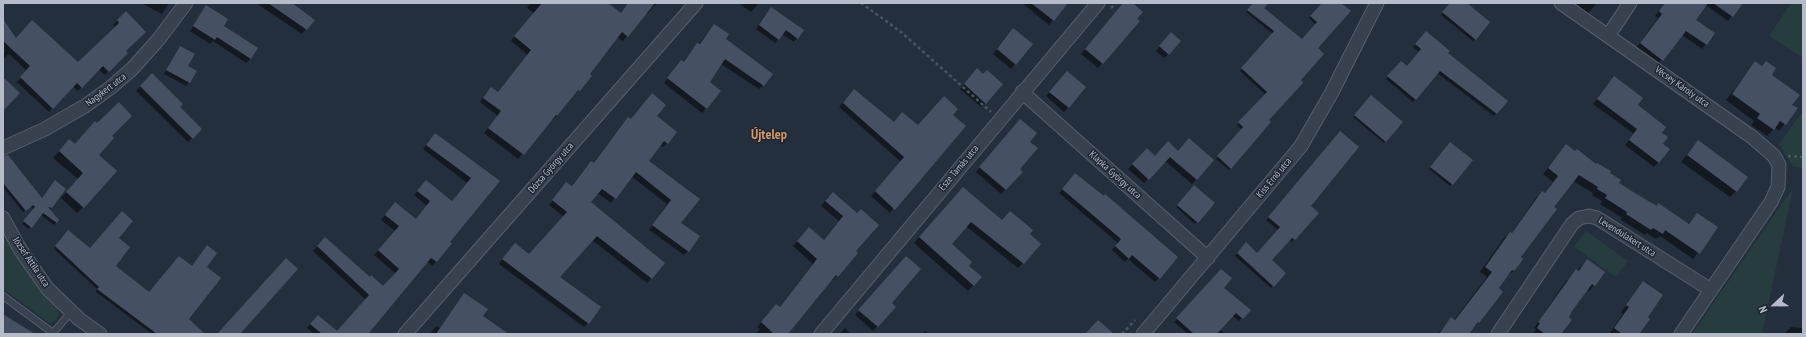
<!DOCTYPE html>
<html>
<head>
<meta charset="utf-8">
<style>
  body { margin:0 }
  #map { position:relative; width:1806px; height:337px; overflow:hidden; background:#242f3e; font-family:"PT Sans Narrow",sans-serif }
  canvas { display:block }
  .frame { position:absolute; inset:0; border:4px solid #b4bcc9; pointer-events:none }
  .north { position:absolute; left:1754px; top:285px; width:40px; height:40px; -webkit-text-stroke:3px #1d2633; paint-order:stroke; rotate:248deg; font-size:11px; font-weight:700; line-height:16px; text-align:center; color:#b4bcc9 }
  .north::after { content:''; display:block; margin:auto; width:14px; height:18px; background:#b4bcc9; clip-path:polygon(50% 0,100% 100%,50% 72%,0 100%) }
</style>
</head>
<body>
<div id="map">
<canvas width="1806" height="337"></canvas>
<div class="frame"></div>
<div class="north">N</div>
</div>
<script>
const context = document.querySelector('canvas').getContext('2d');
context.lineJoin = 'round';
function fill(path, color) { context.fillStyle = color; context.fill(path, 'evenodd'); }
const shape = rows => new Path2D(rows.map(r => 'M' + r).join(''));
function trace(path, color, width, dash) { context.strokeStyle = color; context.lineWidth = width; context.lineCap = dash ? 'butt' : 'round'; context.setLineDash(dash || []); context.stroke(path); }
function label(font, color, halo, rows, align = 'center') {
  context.font = font + ' "PT Sans Narrow",sans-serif'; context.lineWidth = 3; context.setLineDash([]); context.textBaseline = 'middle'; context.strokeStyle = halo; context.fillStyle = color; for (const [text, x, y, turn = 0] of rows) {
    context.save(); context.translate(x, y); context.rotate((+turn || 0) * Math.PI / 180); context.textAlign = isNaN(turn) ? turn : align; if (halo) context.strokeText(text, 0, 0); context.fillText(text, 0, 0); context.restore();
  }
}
const green = shape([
  [1791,3,1803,3,1803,58,1769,36],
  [1803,111,1803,168,1793,167,1779,144],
  [1793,188,1762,334,1692,334],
  [1586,231,1628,261,1616,277,1574,247],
  [3,235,56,308,59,314,56,320,50,323,3,289]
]);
const shadow = shape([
  [169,3,162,14,143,4,143,3],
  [256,3,287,3,306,29,302,34],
  [530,3,606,3,620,14,629,3,657,3,648,13,646,12,623,41,617,37,589,74,579,90,574,94,557,116,552,120,551,119,518,159,484,133,498,116,480,102,487,93,498,93,528,55,511,41,534,13,527,8],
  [738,3,759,3,751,12],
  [1022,3,1067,3,1049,25],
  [1124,3,1131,3,1138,21,1098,68,1081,54],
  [1255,3,1267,3,1263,8,1302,40,1316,25,1309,18,1323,3,1343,3,1299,80,1229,170,1216,159,1242,130,1237,125,1265,94,1240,71,1273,34,1246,12],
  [1451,3,1465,3,1475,39,1473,41,1441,15],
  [1575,3,1597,3,1588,13],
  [1665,3,1737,3,1740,5,1728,21,1706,5,1695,20,1706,44,1702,49,1682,35,1658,64,1636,48,1658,18,1655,16],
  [207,7,251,58,246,63,213,41,210,44,190,31],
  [126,12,125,51,127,53,105,75,98,69,78,91,73,86,49,112,17,82,27,71,9,54,3,59,3,53,5,50,3,48,3,21,16,39,78,64,116,27,113,25],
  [768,12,797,38,794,42,782,34,775,43,756,29],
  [714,25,763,85,759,89,721,64,708,82,706,108,702,113,664,83,677,65,683,63],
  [1426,33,1447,53,1506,101,1494,116,1437,73,1413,102,1386,79,1398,65,1407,67,1419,52,1413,47],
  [1009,34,1015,64,1011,69,993,54],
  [1167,38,1169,54,1164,58,1156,51],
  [180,47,187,67,189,82,186,86,164,74],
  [1755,63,1770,75,1791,105,1796,109,1779,131,1775,128,1767,136,1751,125,1754,121,1726,100],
  [1067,72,1085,87,1064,112,1046,96],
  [973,74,985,103,981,107,960,89],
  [152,75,179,107,201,129,188,142,136,91],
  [1610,82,1637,105,1661,133,1662,144,1659,162,1654,167,1625,145,1634,134,1593,104],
  [850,95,894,123,918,126,952,115,890,213,871,196,901,162,839,107],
  [1371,96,1402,122,1384,143,1353,117],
  [656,116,667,143,663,147,660,145,647,161,699,199,680,223,688,251,684,255,649,230,667,204,631,176,611,203,597,193,590,202,664,263,647,283,592,240,559,277,588,323,584,327,499,264,510,249,529,255,564,217,549,205,566,183,571,187,587,166,591,162,593,164,624,123],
  [1016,124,1029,142,1019,169,1021,172,1001,194,976,172],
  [1338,135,1309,206,1318,213,1292,242,1289,239,1270,260,1285,273,1271,288,1235,256,1246,244,1257,254,1278,230,1266,220],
  [110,136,98,155,83,207,77,213,61,198,78,179,53,158,63,147],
  [431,138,498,181,449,242,451,243,436,262,432,266,427,261,366,334,314,334,307,328,314,320,337,332,366,300,313,251,321,242,383,287,395,273,374,255,395,231,381,220,391,208,416,220,427,206,414,195,422,186,451,202,467,183,423,149],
  [1698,141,1736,191,1730,197,1681,162],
  [1448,145,1471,161,1450,186,1429,169],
  [1566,145,1608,173,1618,183,1656,207,1658,205,1688,224,1697,214,1717,227,1693,259,1660,236,1656,239,1647,233,1645,235,1621,220,1622,218,1600,204,1602,201,1592,195,1593,193,1573,181,1553,207,1520,257,1514,271,1507,275,1498,289,1479,322,1468,334,1438,334,1451,318,1454,320,1487,277,1480,272,1504,238,1510,233,1511,234,1536,198,1542,193,1544,194,1553,182,1543,174],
  [1147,150,1155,157,1178,152,1213,160,1192,184,1165,161,1144,183,1128,169],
  [3,163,41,199,53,184,51,208,49,209,58,220,54,225,41,215,29,229,22,224,34,209,30,206,23,212,3,187],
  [1072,178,1159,278,1155,282,1128,259,1125,262,1112,250,1118,243,1059,193],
  [1194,186,1214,203,1195,224,1176,207],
  [958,193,1002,221,1028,234,1023,263,1018,268,966,226,951,244,967,266,980,277,968,291,914,243],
  [828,197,857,214,855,252,857,253,837,276,833,280,831,279,787,334,755,334,760,329,757,327,772,310,779,308,813,264,793,246,805,233,823,241,839,221,821,206],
  [66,233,90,249,117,239,114,267,149,294,191,267,205,267,187,319,204,334,152,334,96,292,97,289,54,249],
  [1587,261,1594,285,1589,291,1587,289,1567,318,1560,334,1533,334,1536,329,1534,328,1565,282],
  [902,262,890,303,895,307,873,331,855,315],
  [1218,273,1223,288,1249,310,1239,321,1232,315,1220,329,1225,334,1188,334,1174,322],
  [1644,283,1646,318,1638,334,1609,334,1623,314,1621,312],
  [482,316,507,334,430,334,436,326,440,328],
  [1791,327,1803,328,1803,334,1784,334],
  [845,328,851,334,839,334],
  [925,331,929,334,922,334]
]);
const building = shape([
  [268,3,292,3,315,20,307,30],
  [542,3,608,3,621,13,628,3,655,3,628,37,622,32,590,74,592,76,580,91,578,90,557,116,556,115,524,155,488,128,501,111,483,98,491,87,498,92,531,50,514,36],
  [1031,3,1068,3,1054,21],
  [1123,3,1133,3,1143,12,1137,19,1140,21,1103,64,1085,49],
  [1253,3,1269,3,1264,8,1302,39,1317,22,1310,16,1322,3,1341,3,1351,11,1318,48,1324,54,1301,80,1303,83,1269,120,1271,122,1231,169,1217,156,1243,127,1238,122,1267,92,1241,68,1274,31,1247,10],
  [1450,3,1467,3,1490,22,1476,40,1442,12],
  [1665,3,1708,3,1696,20,1715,33,1707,45,1686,31,1663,61,1640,43,1662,14,1659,11],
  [1713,3,1743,3,1733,17],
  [206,5,228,19,224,26,258,48,251,59,217,37,215,40,193,26],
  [771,7,804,30,798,39,786,30,779,40,759,25],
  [126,11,146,32,128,49,126,51,128,53,109,72,103,66,82,88,77,83,53,109,20,77,30,66,3,41,3,19,16,38,32,20,78,62,119,23,117,20],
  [714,24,729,34,726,39,773,74,764,86,725,59,710,82,721,91,707,109,667,78,681,60,684,62,697,43,700,44],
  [1013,28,1033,44,1016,65,997,49],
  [1426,31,1450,51,1448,53,1508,101,1497,114,1440,71,1416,100,1387,76,1401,61,1407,66,1421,49,1415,44],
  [1171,32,1181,41,1169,55,1159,46],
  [180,46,195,54,188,66,197,71,190,83,166,70],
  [1755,61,1762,66,1766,61,1776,68,1772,75,1800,95,1792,105,1798,108,1786,125,1780,121,1774,130,1757,118,1760,114,1732,94],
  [977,68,983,74,987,70,1003,84,986,104,964,84],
  [1067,71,1086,87,1069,108,1049,92],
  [152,73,183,104,180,107,202,129,193,139,140,86],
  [1614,76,1643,98,1638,105,1666,127,1662,133,1668,137,1663,144,1670,149,1659,163,1629,140,1637,129,1597,99],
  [3,77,20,93,3,111],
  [854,89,894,122,902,112,918,125,944,96,958,109,953,115,966,126,895,210,875,191,904,157,843,103],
  [652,93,666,105,657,116,677,132,668,144,664,141,649,161,700,199,681,223,700,236,689,252,652,225,671,200,636,172,616,199,602,189,591,202,665,263,652,279,597,236,560,277,601,307,589,324,502,259,515,243,529,254,567,212,552,200,566,182,572,186,591,161,594,163,628,117,631,119],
  [1371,95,1403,122,1386,142,1354,115],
  [119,102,132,116,112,136,114,138,99,155,117,171,84,208,66,192,83,173,59,151,69,139,75,144,95,121,97,123],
  [1020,119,1037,133,1030,142,1038,148,1020,169,1023,172,1006,190,979,167],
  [1340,131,1359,147,1311,206,1319,213,1295,240,1292,238,1272,260,1286,273,1274,287,1237,253,1246,242,1257,253,1280,227,1268,217],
  [435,133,500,181,450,242,452,243,437,262,431,258,368,334,322,334,310,324,318,315,337,331,369,295,317,246,325,237,370,277,371,275,383,286,399,269,378,250,399,226,385,215,395,202,416,219,430,201,417,191,426,180,452,201,471,178,426,145],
  [1189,138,1214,160,1197,180,1170,157,1149,180,1132,164,1147,148,1155,156,1168,141,1178,151],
  [1698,140,1748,177,1737,192,1687,155],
  [1450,142,1473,160,1453,185,1430,167],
  [1566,144,1575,151,1577,149,1596,164,1597,163,1611,171,1610,173,1621,180,1619,183,1638,195,1657,206,1658,203,1689,224,1697,213,1718,227,1700,254,1665,230,1663,234,1653,228,1651,230,1626,214,1627,212,1605,198,1607,195,1597,189,1598,187,1579,175,1554,207,1557,209,1521,257,1523,259,1519,265,1514,271,1512,270,1499,288,1503,292,1479,323,1478,322,1469,334,1439,334,1451,317,1455,320,1492,272,1485,267,1510,232,1512,233,1542,191,1545,193,1558,176,1548,168],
  [8,155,42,198,55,180,66,189,52,208,48,207,59,220,57,223,43,213,32,228,23,221,35,207,33,205,26,211,3,183,3,156],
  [1075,173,1104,196,1105,194,1178,257,1160,279,1132,255,1129,259,1115,246,1121,239,1062,189],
  [1194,185,1215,203,1198,223,1177,205],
  [963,187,1002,220,1010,211,1033,230,1030,234,1041,244,1024,264,971,222,952,244,972,262,969,266,982,277,974,286,919,237],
  [833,192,857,213,861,209,879,225,856,251,858,253,838,277,836,275,788,334,774,334,761,322,776,304,780,307,817,259,797,241,809,227,824,240,843,216,825,201],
  [122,211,133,221,119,238,130,247,116,266,149,292,179,256,192,266,207,245,217,253,207,267,221,278,189,319,205,334,157,334,97,289,99,287,55,246,68,230,90,248],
  [906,256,921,269,892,303,896,307,878,327,858,310],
  [286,258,298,269,240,334,217,334],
  [1587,259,1605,272,1595,286,1592,284,1572,311,1569,317,1572,320,1561,334,1545,334,1537,328,1540,323,1538,322,1576,269,1579,271],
  [1221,269,1232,278,1224,288,1251,310,1243,319,1236,313,1217,334,1194,334,1176,318],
  [1643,281,1663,295,1648,317,1650,319,1639,334,1622,334,1614,328,1629,307,1626,305],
  [464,293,488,309,483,316,509,334,436,334],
  [3,314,14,321,35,334,3,334],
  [1098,320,1114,334,1085,334]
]);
const path = shape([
  [861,3,901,32,991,112],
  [1111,8,1116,3],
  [1788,156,1803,157],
  [1122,334,1135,320]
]);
const service = shape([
  [3,296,53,333,72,311]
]);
const minor = shape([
  [1561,3,1752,137,1774,156,1779,165,1778,187,1771,202,1681,334],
  [1608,36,1630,3],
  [1022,92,1208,258],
  [3,148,45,129,85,106,110,88,132,69,158,40,186,3],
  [3,218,20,249,47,288,79,319,100,334],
  [405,334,696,3],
  [821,334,1098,3],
  [1143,334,1301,146,1332,92,1377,3],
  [1498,334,1572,224,1579,218,1589,216,1597,218,1711,290]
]);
const streetNames = [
  ["Vécsey Károly utca",1682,87,35],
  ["Nagykert utca",106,90,-37],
  ["Dózsa György utca",551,168,-49],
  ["Esze Tamás utca",959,168,-50],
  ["Klapka György utca",1115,175,42],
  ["Kiss Ernő utca",1274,178,-50],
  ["Levendulakert utca",1627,237,32],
  ["József Attila utca",31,262,56]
];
const districtNames = [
  ["Újtelep",769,135]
];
fill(green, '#263c3f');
fill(shadow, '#0007');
fill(building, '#455162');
trace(service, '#565f6c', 8);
trace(minor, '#565f6c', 15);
trace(path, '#44595c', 2.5, [3, 3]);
trace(service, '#38414e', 6);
trace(minor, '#38414e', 13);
label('10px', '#b4bcc9', '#1d2633', streetNames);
label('bold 14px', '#d59563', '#1d2633', districtNames);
</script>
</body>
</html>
